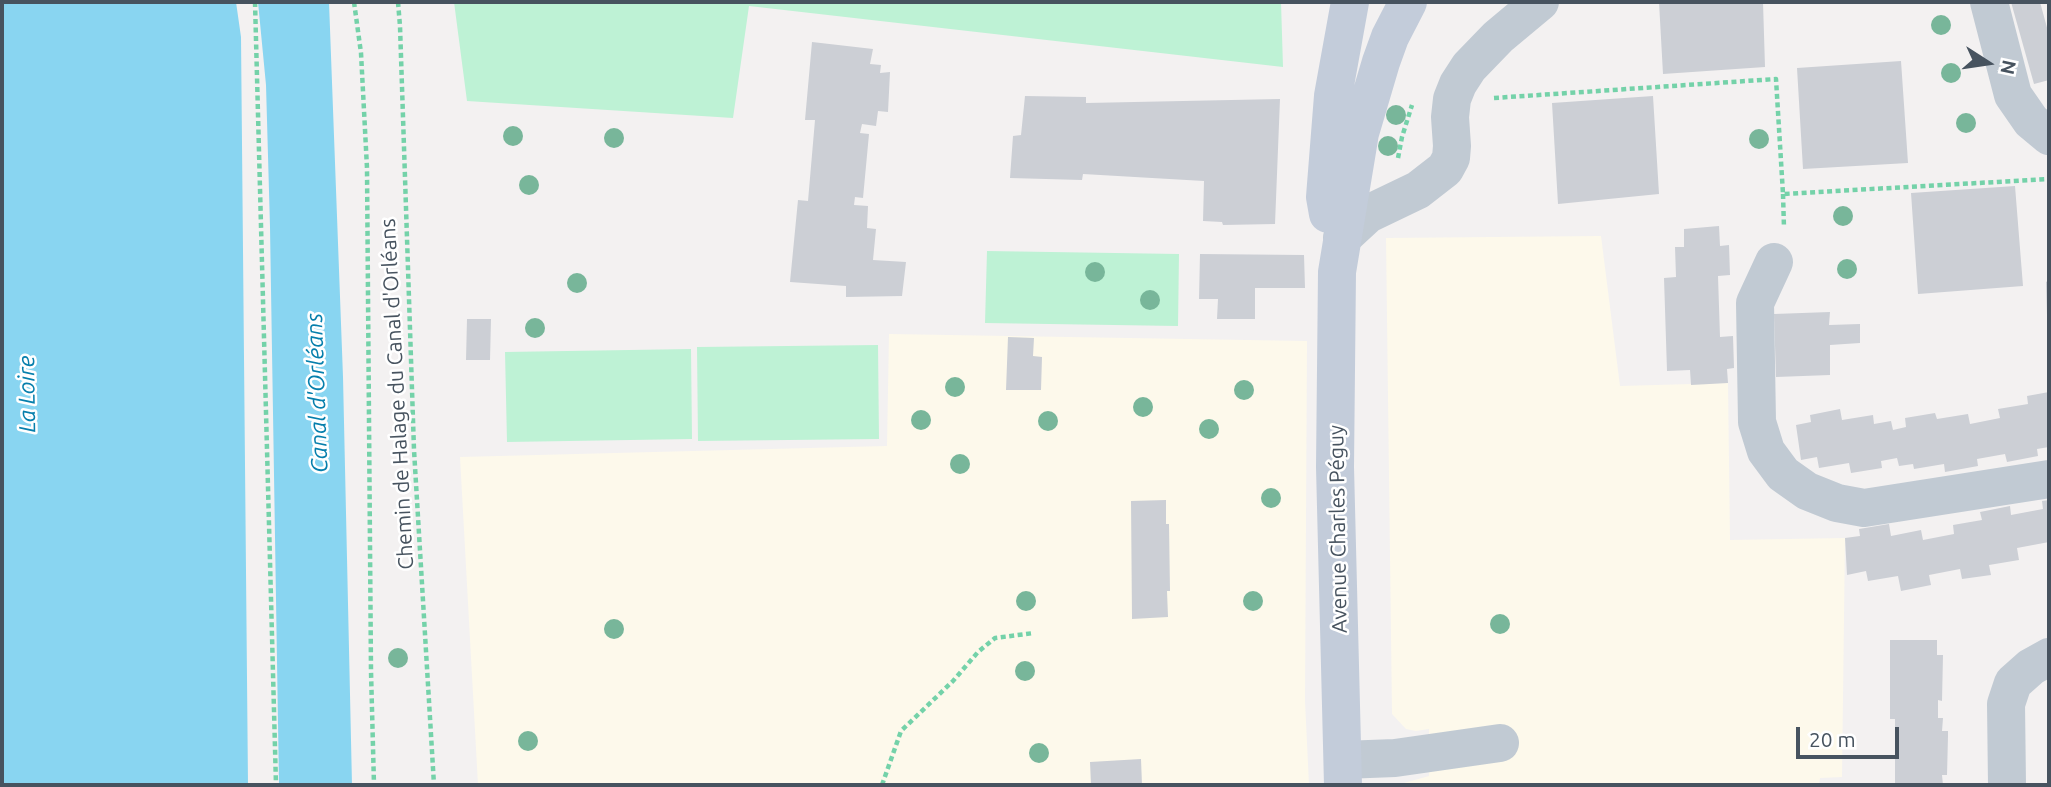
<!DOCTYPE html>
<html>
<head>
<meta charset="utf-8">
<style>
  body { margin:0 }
  #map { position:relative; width:2051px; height:787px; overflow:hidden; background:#f3f1f1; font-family:Ubuntu,sans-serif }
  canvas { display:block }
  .frame { position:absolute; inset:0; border:4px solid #47535f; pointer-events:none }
  .north { position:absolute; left:1953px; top:28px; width:70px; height:70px; -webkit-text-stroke:5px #fff; paint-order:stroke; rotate:102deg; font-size:19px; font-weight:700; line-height:28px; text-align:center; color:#47535f }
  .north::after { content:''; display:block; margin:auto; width:24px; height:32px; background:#47535f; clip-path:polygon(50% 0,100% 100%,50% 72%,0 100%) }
  .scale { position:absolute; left:1796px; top:727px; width:103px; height:32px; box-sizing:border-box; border:4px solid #47535f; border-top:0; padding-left:9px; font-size:21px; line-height:24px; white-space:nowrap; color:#47535f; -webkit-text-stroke:5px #fff; paint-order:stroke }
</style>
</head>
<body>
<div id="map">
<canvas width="2051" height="787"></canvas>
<div class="frame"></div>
<div class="north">N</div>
<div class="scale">20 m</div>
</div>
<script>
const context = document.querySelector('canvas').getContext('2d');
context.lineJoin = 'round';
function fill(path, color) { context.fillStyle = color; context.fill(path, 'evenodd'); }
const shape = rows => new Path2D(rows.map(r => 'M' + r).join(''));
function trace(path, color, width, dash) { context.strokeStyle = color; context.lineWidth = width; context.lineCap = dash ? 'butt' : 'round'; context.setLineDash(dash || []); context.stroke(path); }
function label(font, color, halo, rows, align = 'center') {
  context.font = font + ' Ubuntu,sans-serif'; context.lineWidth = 5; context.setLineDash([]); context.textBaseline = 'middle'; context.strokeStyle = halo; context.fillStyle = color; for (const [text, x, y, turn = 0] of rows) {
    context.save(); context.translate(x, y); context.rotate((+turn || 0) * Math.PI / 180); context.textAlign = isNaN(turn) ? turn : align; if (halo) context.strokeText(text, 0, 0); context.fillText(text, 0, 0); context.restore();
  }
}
const commercial = shape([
  [1601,236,1620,386,1728,383,1730,540,1845,538,1842,777,1820,778,1819,785,1403,785,1404,783,1429,776,1429,729,1416,731,1406,729,1392,714,1386,238],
  [889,334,1307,341,1305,701,1309,785,478,785,460,457,887,446]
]);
const green = shape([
  [454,2,1281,2,1283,67,749,6,733,118,467,101],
  [987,251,1179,254,1178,326,985,323],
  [878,345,879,439,698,441,697,347],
  [691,349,692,439,507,442,505,352]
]);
const water = shape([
  [2,2,236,2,241,37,248,785,2,785],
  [258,2,329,2,343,377,352,785,279,785,270,227,266,85]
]);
const building = shape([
  [1659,2,1763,2,1765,67,1663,74],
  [2011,2,2040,2,2049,35,2049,80,2034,84],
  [812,42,873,49,870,64,881,65,880,73,890,72,888,112,878,111,876,126,862,124,860,133,869,134,863,198,855,197,854,205,868,206,867,228,876,229,873,260,906,262,902,296,846,297,846,286,790,282,798,200,808,201,815,120,805,120],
  [1901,61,1908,163,1803,169,1797,68],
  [1025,96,1086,97,1086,103,1280,99,1275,224,1223,225,1222,222,1203,221,1204,181,1083,174,1082,180,1010,178,1013,136,1021,135],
  [1653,96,1659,194,1558,204,1552,103],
  [2015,186,2023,286,1918,294,1911,193],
  [1719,226,1720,246,1729,245,1730,275,1718,276,1720,337,1733,336,1734,368,1727,369,1728,383,1691,385,1690,370,1667,371,1664,278,1676,277,1675,247,1684,247,1684,229],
  [1200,254,1304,255,1305,288,1255,288,1255,319,1217,319,1218,299,1199,299],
  [2049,280,2049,314,2047,315,2046,282],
  [1830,312,1829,325,1860,324,1860,343,1830,345,1830,375,1776,377,1774,314],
  [467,319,491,319,490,360,466,360],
  [1008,337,1034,338,1033,356,1042,357,1041,390,1006,390],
  [2049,392,2049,447,2037,449,2038,456,2007,462,2005,454,1977,459,1978,466,1945,472,1944,464,1914,469,1913,464,1899,466,1897,458,1881,461,1882,468,1851,473,1849,463,1819,468,1817,457,1801,460,1796,425,1811,422,1810,415,1840,409,1842,420,1873,415,1874,424,1891,421,1893,430,1906,427,1905,418,1935,413,1937,419,1968,414,1970,424,2000,418,1998,409,2028,404,2027,396],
  [1166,500,1166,524,1169,524,1170,591,1167,591,1168,617,1132,619,1131,501],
  [2049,500,2049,542,2017,548,2019,560,1989,565,1991,575,1962,579,1960,569,1929,575,1931,585,1901,591,1898,576,1868,581,1866,571,1847,575,1845,538,1860,536,1859,529,1889,524,1891,536,1921,530,1923,540,1954,534,1953,525,1982,520,1980,512,2010,506,2011,515,2043,509,2042,501],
  [1890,640,1937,640,1937,655,1943,655,1942,701,1938,700,1938,718,1943,718,1942,731,1948,731,1948,736,1947,775,1942,775,1943,785,1895,785,1895,719,1890,719],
  [1141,759,1142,785,1091,785,1090,762]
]);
const path = shape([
  [255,2,276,785],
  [354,2,361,53,367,168,371,671,374,785],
  [398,2,400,26,414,450,434,785],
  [1494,98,1776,79,1783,194,2049,179],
  [1398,158,1402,137,1412,105],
  [1783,194,1784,228],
  [882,785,901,731,953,681,978,652,995,638,1034,633]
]);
const minor = shape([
  [1989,2,2013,95,2031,121,2049,136],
  [1342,238,1368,214,1418,190,1445,169,1451,158,1452,146,1450,117,1452,99,1458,84,1469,67,1498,37,1540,2],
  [1774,262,1755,303,1757,422,1766,451,1783,474,1807,491,1837,503,1864,508,2049,479],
  [1343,760,1395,758,1500,743],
  [2007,785,2006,704,2013,683,2031,667,2049,657]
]);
const secondary = shape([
  [1328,214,1325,197,1333,96,1350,2],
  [1343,785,1335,467,1337,272,1360,133,1381,62,1390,37,1408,2]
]);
const trees = [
  [1941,25],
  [1951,73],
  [1396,115],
  [1966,123],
  [513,136],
  [614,138],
  [1759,139],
  [1388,146],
  [529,185],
  [1843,216],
  [1847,269],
  [1095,272],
  [577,283],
  [1150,300],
  [535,328],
  [955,387],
  [1244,390],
  [1143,407],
  [921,420],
  [1048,421],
  [1209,429],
  [960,464],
  [1271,498],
  [1026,601],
  [1253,601],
  [1500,624],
  [614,629],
  [398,658],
  [1025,671],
  [528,741],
  [1039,753]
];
const streetNames = [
  ["Chemin de Halage du Canal d'Orléans",397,394,-93],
  ["Avenue Charles Péguy",1338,529,-91]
];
const waterNames = [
  ["Canal d'Orléans",317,393,-92],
  ["La Loire",27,394,-91]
];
fill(commercial, '#fdf9eb');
fill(green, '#bef2d5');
fill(water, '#89d5f1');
fill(building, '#cccfd5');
trace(path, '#74d2a9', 4.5, [5, 3.5]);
trace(minor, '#c1cad3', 38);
trace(secondary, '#c3ccda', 38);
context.fillStyle = '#78b69a';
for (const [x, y] of trees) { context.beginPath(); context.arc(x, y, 10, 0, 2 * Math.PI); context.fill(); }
label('21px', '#47535f', '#fff', streetNames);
label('italic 23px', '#067fac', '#fff', waterNames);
</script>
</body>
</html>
